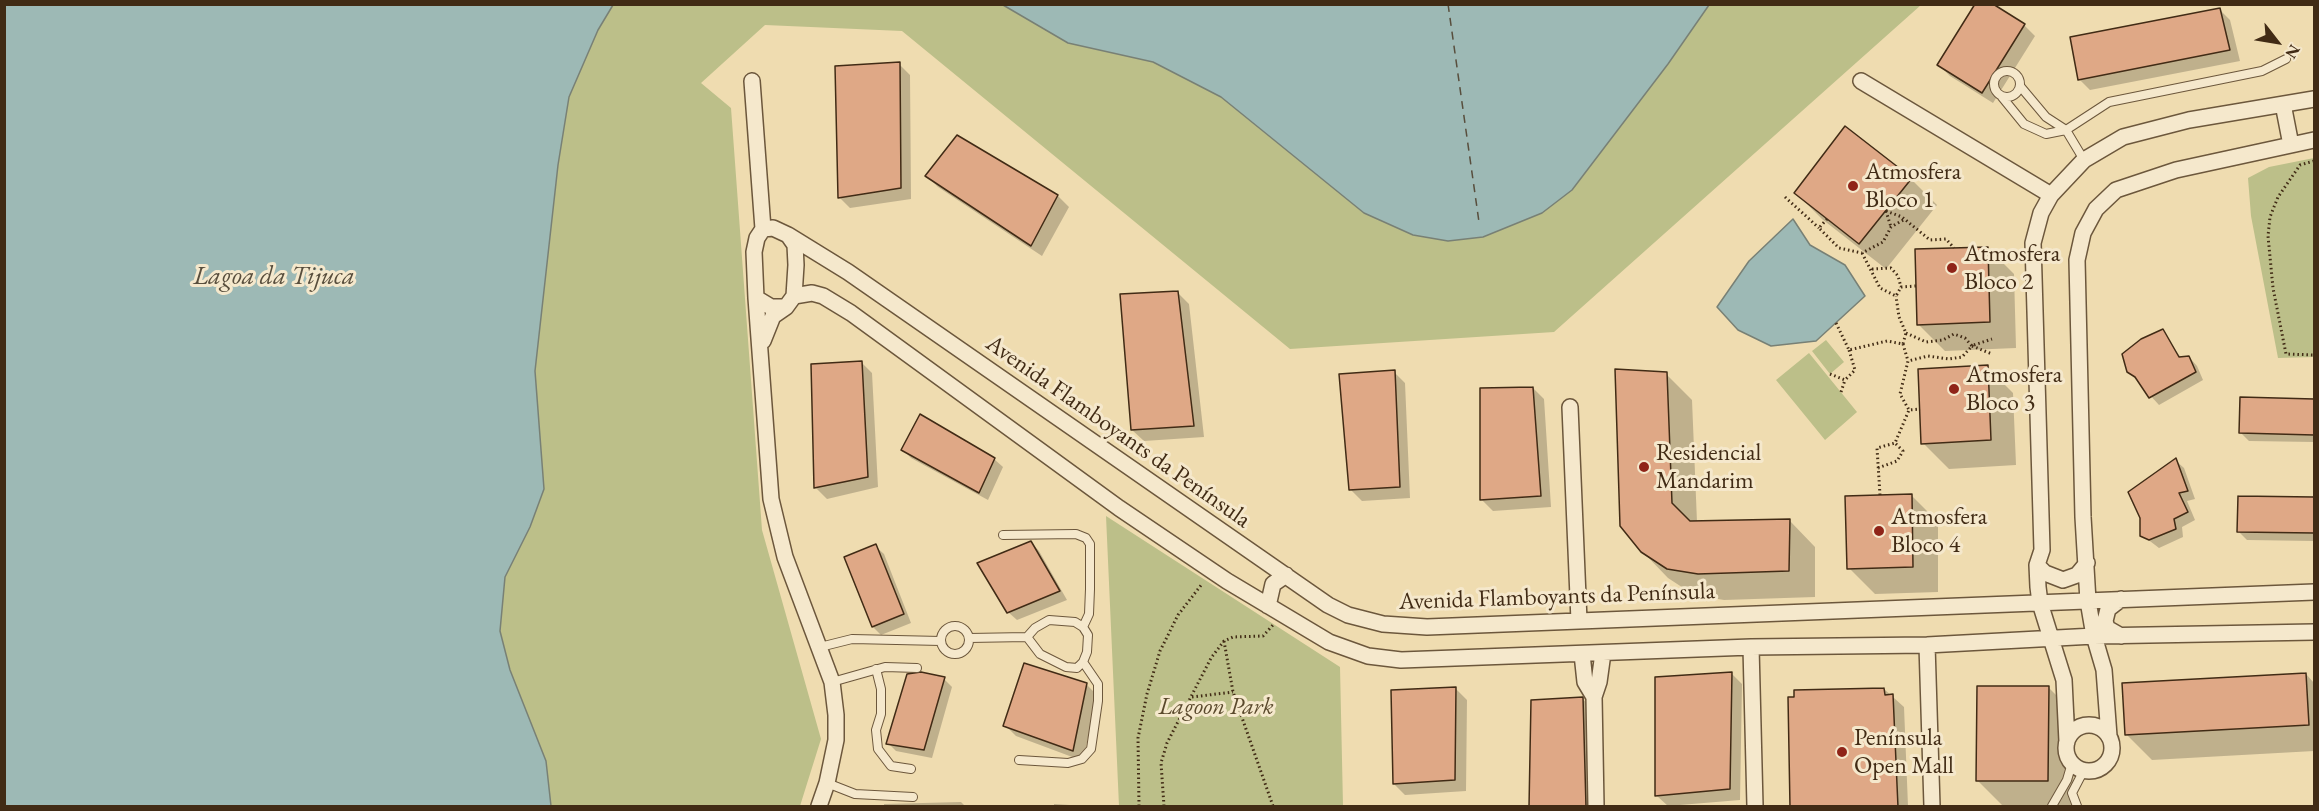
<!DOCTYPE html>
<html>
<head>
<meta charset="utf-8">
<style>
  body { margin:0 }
  #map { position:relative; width:2319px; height:811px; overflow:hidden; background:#efdcb0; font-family:"EB Garamond",serif }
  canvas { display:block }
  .frame { position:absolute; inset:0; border:6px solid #412b15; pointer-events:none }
  .north { position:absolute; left:2247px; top:12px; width:60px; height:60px; -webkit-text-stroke:4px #f5e8cc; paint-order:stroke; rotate:121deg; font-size:16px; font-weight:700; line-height:24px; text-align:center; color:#412b15 }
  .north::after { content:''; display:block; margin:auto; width:21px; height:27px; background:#412b15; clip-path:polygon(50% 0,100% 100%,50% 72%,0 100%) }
</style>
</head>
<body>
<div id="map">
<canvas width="2319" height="811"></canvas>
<div class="frame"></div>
<div class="north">N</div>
</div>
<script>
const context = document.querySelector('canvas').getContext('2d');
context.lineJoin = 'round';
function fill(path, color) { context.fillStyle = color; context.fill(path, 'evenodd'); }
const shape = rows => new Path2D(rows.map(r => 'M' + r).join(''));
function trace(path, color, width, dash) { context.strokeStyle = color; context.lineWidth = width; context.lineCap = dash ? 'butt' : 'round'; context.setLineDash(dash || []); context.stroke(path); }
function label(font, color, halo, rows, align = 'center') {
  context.font = font + ' "EB Garamond",serif'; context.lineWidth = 6; context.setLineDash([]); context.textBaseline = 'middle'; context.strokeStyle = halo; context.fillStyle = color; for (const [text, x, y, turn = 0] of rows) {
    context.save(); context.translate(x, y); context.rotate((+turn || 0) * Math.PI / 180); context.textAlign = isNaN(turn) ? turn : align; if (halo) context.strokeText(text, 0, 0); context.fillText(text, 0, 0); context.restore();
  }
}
const green = shape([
  [613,5,1003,5,1068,43,1153,62,1221,97,1364,213,1572,190,1668,64,1709,5,1921,5,1554,332,1290,349,902,31,765,25,701,83,731,108,762,530,821,739,800,806,551,806,546,761,510,670,500,631,505,577,530,527,544,489,535,371,558,165,569,97,598,30],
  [2314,158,2314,357,2278,358,2251,216,2248,178,2269,167],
  [1826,340,1844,362,1830,374,1812,351],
  [1809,353,1857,412,1825,440,1776,380],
  [1106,516,1340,667,1343,806,1119,806]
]);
const water = shape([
  [5,4,613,5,598,30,569,97,558,165,535,371,544,489,530,527,505,577,500,631,510,670,546,761,551,806,5,806,5,4],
  [1003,5,1709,5,1668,64,1572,190,1542,213,1483,237,1448,241,1413,235,1364,213,1221,97,1153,62,1068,43,1003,5],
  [1793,219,1810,245,1845,265,1865,296,1816,341,1771,346,1738,330,1717,307,1749,261,1793,219]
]);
const shadow = shape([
  [2219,9,2230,20,2240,61,2090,90,2079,79],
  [2024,25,2035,36,1993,103,1950,76,1939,65],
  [899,64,910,75,911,199,850,208,839,197],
  [1846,128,1911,179,1937,205,1886,269,1822,219,1796,193],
  [957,137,1058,196,1069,207,1042,256,938,187,927,176],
  [1988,248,2014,274,2016,348,1945,351,1919,325],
  [1177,292,1189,304,1204,437,1144,441,1132,430],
  [2162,331,2182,359,2189,357,2197,366,2203,380,2159,405,2128,371],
  [861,362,872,373,878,487,827,499,816,488],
  [1987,367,2013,393,2016,465,1949,469,1923,443],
  [1394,372,1405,383,1410,498,1362,501,1351,490],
  [1666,374,1692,400,1697,522,1790,521,1815,547,1815,597,1724,600,1694,595,1668,578,1642,551],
  [1533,388,1544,399,1551,507,1493,511,1482,500],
  [2241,399,2314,401,2314,442,2249,441,2240,432],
  [903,450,994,459,1003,467,988,500,911,458],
  [2175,460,2184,468,2195,499,2187,501,2195,520,2182,527,2183,537,2159,548,2142,535],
  [1912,496,1938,522,1938,592,1875,594,1849,568],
  [2239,497,2314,498,2314,541,2247,540,2239,532],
  [1031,542,1039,551,1067,600,1017,620,1008,612],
  [875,546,884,554,911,623,881,635,873,627],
  [1731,673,1742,684,1740,800,1668,806,1657,796],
  [2306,674,2314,683,2314,751,2152,760,2126,734],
  [944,679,952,687,932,758,896,751,888,743],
  [1086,684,1097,695,1083,761,1016,736,1005,725],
  [2049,688,2075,714,2073,806,2003,806,1977,780],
  [1456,689,1467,700,1466,791,1405,795,1394,784],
  [1884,689,1904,707,1908,806,1791,806],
  [1582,698,1593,710,1596,806,1530,806],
  [961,802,965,806,884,806,884,804],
  [1054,804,1086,806,1054,806]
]);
const ferry = shape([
  [1448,4,1479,222]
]);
const building = shape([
  [1975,4,1993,4,2025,24,1982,93,1937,65,1975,4],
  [2220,8,2230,50,2078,80,2070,37,2220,8],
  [900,62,901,188,838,198,835,66,900,62],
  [1845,126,1912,178,1859,244,1794,193,1845,126],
  [957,135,1058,195,1031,246,925,176,957,135],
  [1988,247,1990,322,1917,325,1915,249,1988,247],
  [1178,291,1194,426,1131,430,1120,294,1178,291],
  [2163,329,2179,357,2189,356,2196,372,2149,398,2135,377,2127,372,2122,354,2141,339,2163,329],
  [862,361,868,477,814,488,811,364,862,361],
  [1988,365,1991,440,1921,444,1918,369,1988,365],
  [1615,369,1667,372,1672,503,1690,521,1790,519,1789,571,1698,574,1667,569,1641,552,1620,526,1615,369],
  [1395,370,1400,487,1349,490,1339,374,1395,370],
  [1533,387,1541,496,1480,500,1480,388,1533,387],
  [2240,397,2314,399,2314,435,2239,433,2240,397],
  [920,414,995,458,979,493,901,450,920,414],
  [2176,458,2188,491,2179,493,2188,512,2174,519,2176,529,2149,540,2140,536,2140,518,2128,492,2176,458],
  [1912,494,1913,567,1847,569,1845,496,1912,494],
  [2238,496,2314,497,2314,533,2237,532,2238,496],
  [1031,541,1060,591,1007,613,977,563,1031,541],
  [876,544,904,614,872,627,844,557,876,544],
  [1024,663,1087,683,1073,751,1003,726,1024,663],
  [921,672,945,677,924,750,886,744,907,674,921,672],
  [1732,672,1730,789,1655,796,1655,677,1732,672],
  [2306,673,2309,725,2125,735,2122,683,2306,673],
  [1977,686,2049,686,2048,781,1976,781,1977,686],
  [1456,687,1455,780,1393,784,1391,690,1456,687],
  [1884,688,1885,695,1893,694,1898,807,1790,807,1788,697,1794,697,1794,690,1884,688],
  [1583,697,1586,807,1529,807,1531,700,1583,697]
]);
const path = shape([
  [2314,161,2300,165,2278,197,2270,217,2268,236,2273,288,2286,354,2314,355],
  [1785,197,1819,228],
  [1886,211,1902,217,1930,240,1946,239,1954,248],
  [1886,211,1891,227],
  [1827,219,1819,228,1839,248,1862,253,1883,242,1891,227,1905,219],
  [1862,253,1880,288,1896,296,1901,287,1916,286],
  [1872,269,1891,268,1898,276,1901,287],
  [1836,323,1849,350,1887,341,1903,344,1906,333,1899,317,1896,296],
  [1906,333,1926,342,1943,340,1954,334,1965,338,1972,346,1962,357,1949,359,1928,356,1908,361],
  [1903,344,1908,361,1900,394,1909,410,1920,409],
  [1974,345,1992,339],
  [1972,346,1992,354],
  [1830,374,1845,380,1855,370,1849,350],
  [1841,392,1845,380],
  [1878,468,1897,461,1903,451,1895,443],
  [1880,495,1877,448,1895,443,1909,410],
  [1224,641,1233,692,1273,806],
  [1192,697,1233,692],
  [1139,806,1138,738,1147,694,1160,651,1178,615,1202,584],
  [1164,806,1161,763,1167,743,1211,658,1224,641,1233,637,1263,636,1273,625]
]);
const service = shape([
  '1994 84a13 13 0 1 1 26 0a13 13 0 1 1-26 0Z',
  [2020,86,2046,117,2066,130,2084,160],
  [2002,97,2024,124,2046,134,2066,130,2109,102,2262,71,2286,59],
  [1003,535,1076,534,1086,538,1090,544,1090,589,1089,614,1083,627],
  '941 640a14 14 0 1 1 28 0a14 14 0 1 1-28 0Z',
  [969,638,1027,637,1040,654,1066,667,1077,668,1083,662,1087,652,1088,635,1083,627,1075,622,1049,620,1035,628,1027,637],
  [820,647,852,639,941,641],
  [876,669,881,689,881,714,876,730,878,749,891,766,911,769],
  [832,682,885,667,917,668],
  [1019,760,1068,763,1082,759,1091,749,1098,701,1098,684,1083,662],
  [827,783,855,794,913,797],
  [2052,806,2067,780,2072,763],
  [2077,806,2072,793,2084,770]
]);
const minor = shape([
  [752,81,763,229],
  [1861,81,2051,195],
  [2283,104,2291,145],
  [788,235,848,272,1328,605,1348,615,1383,624,1427,627,2314,592],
  [794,296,812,293,823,296,851,313,1119,508,1227,581,1329,642,1368,656,1401,660,1751,647,1927,645,2094,636,2314,632],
  [756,298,771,499,785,557,832,682,836,715,836,740,827,783,819,806],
  [763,341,773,316,786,307,794,296,796,265,795,245,788,235,773,228,763,229,757,238,754,252,756,298,771,307,786,307],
  [1570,407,1579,621],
  [2037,565,2045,573,2063,580,2077,575,2087,563],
  [1268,606,1273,584,1286,575],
  [2121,636,2107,628,2105,621,2108,609,2121,599],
  [1927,645,1932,806],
  [1751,647,1755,806],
  [1582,654,1585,682,1594,697],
  '2066 748a23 23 0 1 1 46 0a23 23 0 1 1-46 0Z',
  [2109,736,2104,670,2094,636,2088,601,2083,517,2077,260,2083,233,2096,209,2116,190,2176,170,2314,140],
  [2067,742,2064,680,2040,603,2038,587,2037,565,2042,550,2033,243,2041,213,2051,195,2084,160,2123,137,2189,120,2314,99],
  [1596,806,1594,697,1599,682,1603,653]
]);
const markers = [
  [1853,186,6,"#8f2418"],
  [1952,268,6,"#8f2418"],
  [1954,389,6,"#8f2418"],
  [1644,467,6,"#8f2418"],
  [1879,531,6,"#8f2418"],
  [1842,752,6,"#8f2418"]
];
const poiNames = [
  ["Atmosfera",1865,172],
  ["Bloco 1",1865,200],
  ["Atmosfera",1964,254],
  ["Bloco 2",1964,282],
  ["Atmosfera",1966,375],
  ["Bloco 3",1966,403],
  ["Residencial",1656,453],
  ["Mandarim",1656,481],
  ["Atmosfera",1891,517],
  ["Bloco 4",1891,545],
  ["Península",1854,738],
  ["Open Mall",1854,766]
];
const streetNames = [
  ["Avenida Flamboyants da Península",1118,432,35],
  ["Avenida Flamboyants da Península",1557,597,-2]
];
const parkNames = [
  ["Lagoon Park",1216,707]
];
const waterNames = [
  ["Lagoa da Tijuca",274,277]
];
fill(green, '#bcbf89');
fill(water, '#9db9b5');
trace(water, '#788075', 1.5);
fill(shadow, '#0003');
trace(ferry, '#584e3d', 1.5, [8, 6]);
fill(building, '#dfa886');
trace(building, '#412b15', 1.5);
trace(service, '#6c573c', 10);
trace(minor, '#6c573c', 18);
trace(path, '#412b15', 3, [1.5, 3]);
trace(service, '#f5e8cc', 8);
trace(minor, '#f5e8cc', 15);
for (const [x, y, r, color] of markers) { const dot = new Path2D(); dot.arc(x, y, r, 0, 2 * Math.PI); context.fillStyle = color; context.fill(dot); trace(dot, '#f5e8cc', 2); }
label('24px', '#412b15', '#f5e8cc', poiNames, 'left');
label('24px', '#412b15', '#f5e8cc', streetNames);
label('italic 24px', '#5a492c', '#f5e8cc', parkNames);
label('italic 26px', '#584e3d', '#f5e8cc', waterNames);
</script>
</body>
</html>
